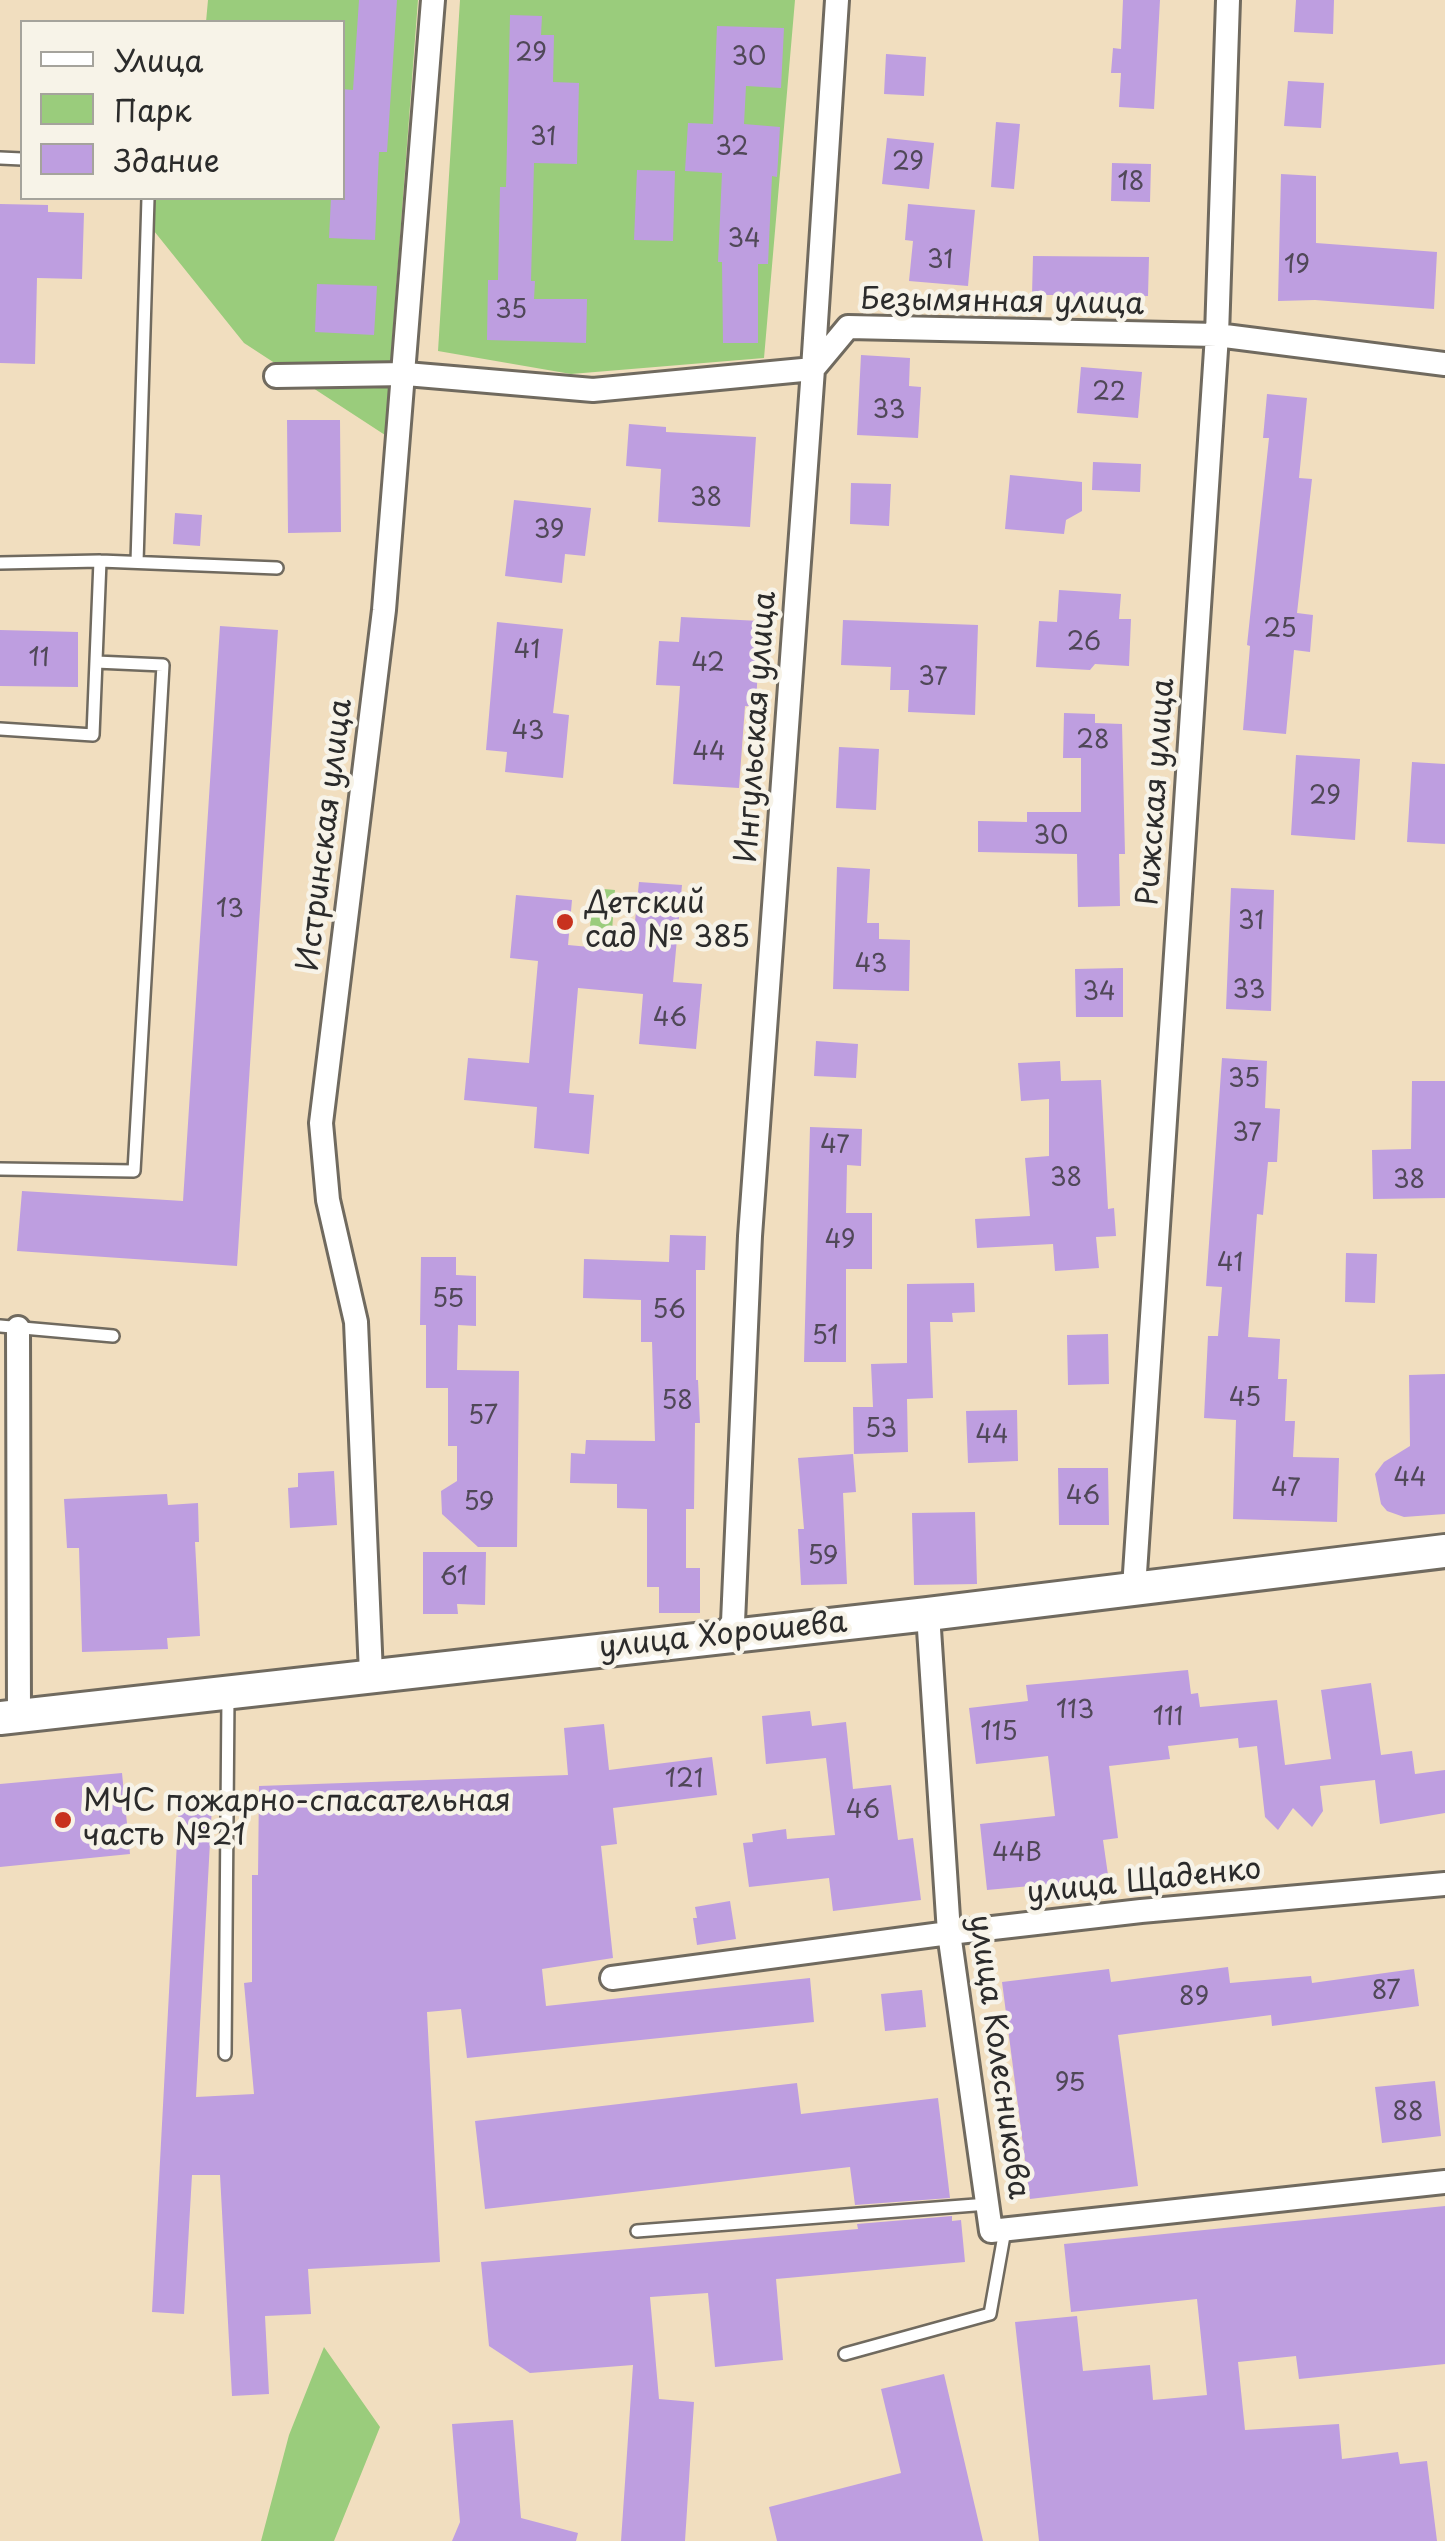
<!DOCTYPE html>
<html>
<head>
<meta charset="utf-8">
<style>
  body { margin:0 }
  #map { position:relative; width:1445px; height:2541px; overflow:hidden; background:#f1debf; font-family:"Playpen Sans",sans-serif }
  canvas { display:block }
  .legend { position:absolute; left:20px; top:20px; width:325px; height:180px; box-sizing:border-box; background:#f7f3e8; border:2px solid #a5a39c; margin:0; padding:12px 18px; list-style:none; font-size:30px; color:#2b2b2b }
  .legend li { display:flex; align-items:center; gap:20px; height:50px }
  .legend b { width:50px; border:2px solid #a5a39c }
</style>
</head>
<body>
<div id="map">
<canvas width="1445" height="2541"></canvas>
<ul class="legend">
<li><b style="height:12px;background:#fff"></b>Улица</li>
<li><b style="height:28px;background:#9acc7c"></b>Парк</li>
<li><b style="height:28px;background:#be9ee0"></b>Здание</li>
</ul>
</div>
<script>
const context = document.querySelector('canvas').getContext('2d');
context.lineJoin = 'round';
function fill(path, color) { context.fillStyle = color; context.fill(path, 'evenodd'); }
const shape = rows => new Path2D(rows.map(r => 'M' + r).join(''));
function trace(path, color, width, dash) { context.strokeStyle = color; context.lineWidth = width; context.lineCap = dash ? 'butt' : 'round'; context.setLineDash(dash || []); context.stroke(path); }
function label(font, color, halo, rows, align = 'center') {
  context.font = font + ' "Playpen Sans",sans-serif'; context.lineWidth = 9; context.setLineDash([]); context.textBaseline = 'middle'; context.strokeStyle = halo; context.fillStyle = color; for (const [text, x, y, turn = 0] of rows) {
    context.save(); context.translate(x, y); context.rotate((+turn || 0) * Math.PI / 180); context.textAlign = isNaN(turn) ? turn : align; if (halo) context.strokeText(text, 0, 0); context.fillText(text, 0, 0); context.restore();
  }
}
const green = shape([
  [208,0,418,0,385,435,244,343,154,231,155,198,342,198,342,22,206,22],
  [460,0,795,0,764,358,571,374,438,351],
  [592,888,615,890,612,931,590,929],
  [324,2347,380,2427,334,2541,261,2541,289,2435]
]);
const building = shape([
  [359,0,397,0,387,152,379,152,375,240,329,238,331,198,342,198,342,89,353,90],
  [1123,0,1160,0,1154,109,1119,107,1121,73,1111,73,1113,48,1121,49],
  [1296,0,1334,0,1333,34,1294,32],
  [510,15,542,16,541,35,554,35,553,82,579,83,577,164,534,163,531,281,535,281,534,299,587,299,586,343,487,340,488,280,498,280,500,187,506,187],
  [717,26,784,28,781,88,746,86,744,124,780,127,777,177,772,176,768,264,758,264,758,343,723,343,722,262,718,262,722,173,685,171,688,123,713,124],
  [886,54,926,57,924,96,884,94],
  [1288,81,1324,83,1321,128,1284,126],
  [996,122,1020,124,1014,189,991,187],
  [887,138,934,143,929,189,882,184],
  [1112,163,1151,164,1150,202,1111,201],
  [637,170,675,171,673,241,634,240],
  [1281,174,1316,176,1316,243,1437,252,1434,309,1315,300,1278,301],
  [0,204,48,205,48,212,84,213,82,279,37,278,35,364,0,363],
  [908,204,975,210,968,286,909,281,913,241,905,240],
  [1033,256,1149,257,1148,296,1089,297,1089,305,1066,305,1066,295,1032,295],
  [317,284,377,286,374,335,315,332],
  [861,355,910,358,909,386,921,387,918,438,857,435],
  [1081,367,1142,372,1138,418,1077,413],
  [1267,394,1307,398,1299,478,1312,479,1297,613,1313,615,1310,652,1294,650,1286,734,1243,730,1250,646,1247,645,1269,438,1263,438],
  [287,420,340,420,341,532,288,533],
  [629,424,666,427,666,432,756,437,750,527,658,522,661,469,626,466],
  [1093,462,1141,464,1140,492,1092,490],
  [1010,475,1082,482,1082,511,1066,520,1064,534,1005,529],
  [851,483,891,484,889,526,850,524],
  [514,500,591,508,585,556,565,554,562,583,505,576],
  [175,513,202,515,200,546,173,544],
  [1059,590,1121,594,1119,619,1131,619,1129,666,1095,664,1090,670,1036,667,1039,621,1057,622],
  [681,617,760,621,756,707,745,706,739,788,673,784,680,686,656,685,659,641,679,642],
  [843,620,978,625,975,715,908,712,909,690,890,690,891,667,841,665],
  [497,622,563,629,553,713,569,715,563,778,505,772,507,752,486,750],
  [220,626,278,630,237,1266,17,1251,22,1191,183,1201],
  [0,630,78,632,78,687,0,686],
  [1064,713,1095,714,1095,723,1122,724,1125,854,1119,854,1120,906,1078,907,1077,854,978,852,978,821,1027,822,1027,812,1081,812,1081,758,1063,758],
  [839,747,879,749,876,810,836,808],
  [1296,755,1360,759,1355,840,1291,835],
  [1412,762,1445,764,1445,844,1407,842],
  [837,867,870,869,867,923,879,923,879,939,910,940,909,991,833,989],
  [639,882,682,885,673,982,702,984,696,1049,639,1044,643,994,578,988,569,1093,594,1095,589,1154,534,1148,537,1107,464,1100,468,1058,529,1063,538,961,510,958,516,895,572,900,568,945,632,951],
  [1231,888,1274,890,1271,1011,1226,1009],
  [1123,968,1123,1017,1076,1017,1075,969],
  [816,1041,858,1044,856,1078,814,1076],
  [1222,1058,1267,1061,1265,1108,1280,1109,1277,1162,1268,1162,1263,1215,1257,1214,1248,1337,1280,1339,1278,1379,1287,1379,1285,1421,1295,1421,1293,1457,1339,1458,1337,1522,1233,1519,1236,1420,1204,1418,1208,1336,1218,1336,1222,1287,1206,1286],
  [1060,1061,1061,1081,1101,1080,1108,1209,1114,1208,1116,1236,1096,1237,1099,1268,1055,1271,1053,1244,977,1248,975,1219,1030,1216,1025,1158,1049,1156,1049,1099,1021,1101,1018,1063],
  [1412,1081,1445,1081,1445,1198,1373,1199,1372,1150,1411,1149],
  [810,1127,862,1129,861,1166,847,1165,846,1213,872,1213,872,1269,846,1269,846,1362,804,1362],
  [670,1235,706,1236,705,1270,696,1270,696,1380,698,1380,700,1423,695,1423,694,1509,686,1509,686,1568,700,1568,700,1613,659,1613,659,1587,647,1587,647,1509,617,1508,617,1484,570,1483,571,1453,585,1454,586,1440,655,1441,652,1342,641,1342,641,1300,583,1298,584,1259,669,1262],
  [1346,1253,1377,1254,1375,1303,1345,1302],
  [421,1257,456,1257,456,1275,476,1276,476,1326,458,1325,457,1370,519,1371,517,1547,478,1547,442,1514,441,1491,457,1481,457,1446,448,1446,448,1388,426,1388,426,1325,420,1325],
  [974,1283,975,1312,952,1313,953,1322,930,1322,933,1398,907,1399,908,1452,854,1454,853,1407,873,1407,871,1364,907,1363,907,1284],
  [1108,1334,1109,1384,1068,1385,1067,1335],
  [1445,1374,1445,1514,1404,1517,1387,1511,1381,1504,1375,1474,1384,1462,1410,1446,1409,1375],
  [1017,1410,1018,1461,968,1463,966,1411],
  [853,1454,856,1492,843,1493,847,1584,801,1585,798,1529,804,1529,798,1458],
  [1058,1468,1108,1468,1109,1525,1059,1525],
  [334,1471,337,1525,290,1528,288,1488,298,1487,298,1473],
  [167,1494,168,1505,198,1503,199,1542,195,1542,200,1636,167,1638,168,1649,82,1652,79,1548,67,1548,64,1499],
  [975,1512,977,1584,914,1585,912,1513],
  [423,1552,486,1552,485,1605,457,1604,458,1614,423,1614],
  [1188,1670,1191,1694,1198,1693,1200,1707,1277,1700,1285,1765,1331,1759,1321,1690,1371,1683,1381,1755,1412,1751,1415,1774,1445,1770,1445,1813,1380,1824,1375,1780,1320,1786,1323,1811,1312,1827,1293,1808,1278,1830,1265,1817,1257,1746,1239,1748,1238,1738,1168,1746,1170,1759,1109,1766,1118,1838,1103,1840,1110,1889,1065,1895,1063,1883,987,1890,980,1824,1055,1816,1048,1756,976,1764,969,1708,1028,1701,1026,1685],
  [810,1711,812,1726,846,1722,853,1789,891,1785,898,1840,913,1838,921,1900,833,1911,829,1878,749,1887,743,1843,753,1842,752,1834,786,1829,787,1839,835,1835,826,1758,766,1764,762,1716],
  [604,1724,609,1770,712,1757,717,1795,613,1808,617,1844,601,1846,613,1958,542,1969,546,2006,810,1978,814,2022,467,2058,461,2009,427,2012,440,2262,308,2269,311,2314,265,2316,269,2394,232,2396,220,2175,192,2175,184,2314,152,2312,179,1804,212,1806,196,2097,254,2094,244,1983,252,1982,252,1875,258,1875,259,1786,568,1775,564,1728],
  [122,1773,130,1854,0,1867,0,1784],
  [730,1901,736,1939,697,1945,693,1918,697,1918,695,1907],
  [1228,1967,1230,1983,1311,1976,1312,1983,1414,1969,1419,2006,1272,2026,1271,2015,1118,2035,1138,2186,1030,2199,1002,1982,1109,1969,1111,1982],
  [922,1990,926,2027,885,2031,881,1994],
  [1435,2081,1441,2136,1382,2143,1375,2087],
  [797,2083,801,2114,938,2098,950,2198,855,2205,850,2167,485,2209,475,2121],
  [1445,2206,1445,2364,1299,2379,1296,2356,1238,2362,1245,2430,1339,2424,1342,2459,1398,2452,1400,2464,1427,2461,1437,2541,1039,2541,1015,2322,1077,2316,1083,2371,1150,2365,1153,2400,1207,2395,1197,2299,1071,2312,1064,2244],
  [952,2216,952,2221,961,2220,965,2262,776,2279,783,2360,715,2367,708,2293,650,2297,659,2399,694,2402,685,2541,621,2541,633,2365,530,2373,489,2346,481,2262,858,2229,857,2224],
  [944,2374,983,2541,777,2541,769,2507,901,2473,881,2389],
  [513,2420,521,2518,578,2533,576,2541,452,2541,460,2522,452,2424]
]);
const service = shape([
  [0,158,22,159],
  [137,562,148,198],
  [0,563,100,561,277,568],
  [0,729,93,735,100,561],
  [0,1169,134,1171,163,665,96,662],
  [0,1326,113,1336],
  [225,2054,228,1696],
  [637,2231,988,2204],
  [845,2354,990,2314,1005,2230]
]);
const minor = shape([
  [276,376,406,374,593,390,813,369,848,327,1217,335,1445,364],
  [18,1328,19,1717],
  [1134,1588,1217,335,1228,0],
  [928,1614,949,1933,991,2231,1445,2182],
  [723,1636,733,1622,750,1236,813,369,837,0],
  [371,1674,356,1322,328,1200,321,1123,384,610,433,0],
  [612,1978,949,1933,1141,1911,1445,1884]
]);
const secondary = shape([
  [0,1718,928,1614,1445,1551]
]);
const markers = [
  [565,922,10,"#c8321e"],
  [63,1820,10,"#c8321e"]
];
const numberNames = [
  ["29",531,54],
  ["30",749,58],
  ["31",543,138],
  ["32",732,148],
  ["29",908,163],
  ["18",1131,183],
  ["34",744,240],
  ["31",940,261],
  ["19",1297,266],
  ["35",511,311],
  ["22",1109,393],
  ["33",889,411],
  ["38",706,499],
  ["39",549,531],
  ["25",1280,630],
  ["26",1084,643],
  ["41",527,651],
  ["11",39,659],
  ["42",708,664],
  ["37",933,678],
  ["43",528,732],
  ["28",1093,741],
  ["44",709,753],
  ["29",1325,797],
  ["30",1051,837],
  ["13",230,910],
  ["31",1251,922],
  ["43",871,965],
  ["33",1249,991],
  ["34",1099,993],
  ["46",670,1019],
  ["35",1244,1080],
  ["37",1247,1134],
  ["47",835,1146],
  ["38",1066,1179],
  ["38",1409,1181],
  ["49",840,1241],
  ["41",1230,1264],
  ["55",448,1300],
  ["56",669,1311],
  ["51",825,1337],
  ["45",1245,1399],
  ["58",677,1402],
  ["57",483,1417],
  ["53",881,1430],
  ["44",992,1436],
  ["44",1410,1479],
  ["47",1286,1489],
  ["46",1083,1497],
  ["59",479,1503],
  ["59",823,1557],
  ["61",454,1578],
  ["113",1075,1711],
  ["111",1168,1718],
  ["115",999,1733],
  ["121",684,1780],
  ["46",863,1811],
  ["44В",1017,1854],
  ["87",1386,1992],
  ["89",1194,1998],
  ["95",1070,2084],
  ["88",1408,2113]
];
const streetNames = [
  ["Безымянная улица",1002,303,1],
  ["Ингульская улица",757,727,-86],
  ["Рижская улица",1157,792,-86],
  ["Истринская улица",326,835,-83],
  ["улица Хорошева",723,1636,-6],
  ["улица Щаденко",1144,1882,-6],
  ["улица Колесникова",998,2057,82]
];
const poiNames = [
  ["Детский",585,905],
  ["сад № 385",585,939],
  ["МЧС пожарно-спасательная",83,1803],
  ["часть №21",83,1837]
];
fill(green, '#9acc7c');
fill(building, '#be9ee0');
trace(service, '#706a5f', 16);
trace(minor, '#706a5f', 28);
trace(secondary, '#706a5f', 38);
trace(service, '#fff', 11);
trace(minor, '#fff', 22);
trace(secondary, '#fff', 32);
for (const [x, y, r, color] of markers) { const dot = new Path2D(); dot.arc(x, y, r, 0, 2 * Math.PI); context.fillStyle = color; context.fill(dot); trace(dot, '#f7f3e8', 4); }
label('25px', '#504858', null, numberNames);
label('30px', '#2b2b2b', '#f7f3e8', streetNames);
label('30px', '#2b2b2b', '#f7f3e8', poiNames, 'left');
</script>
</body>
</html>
